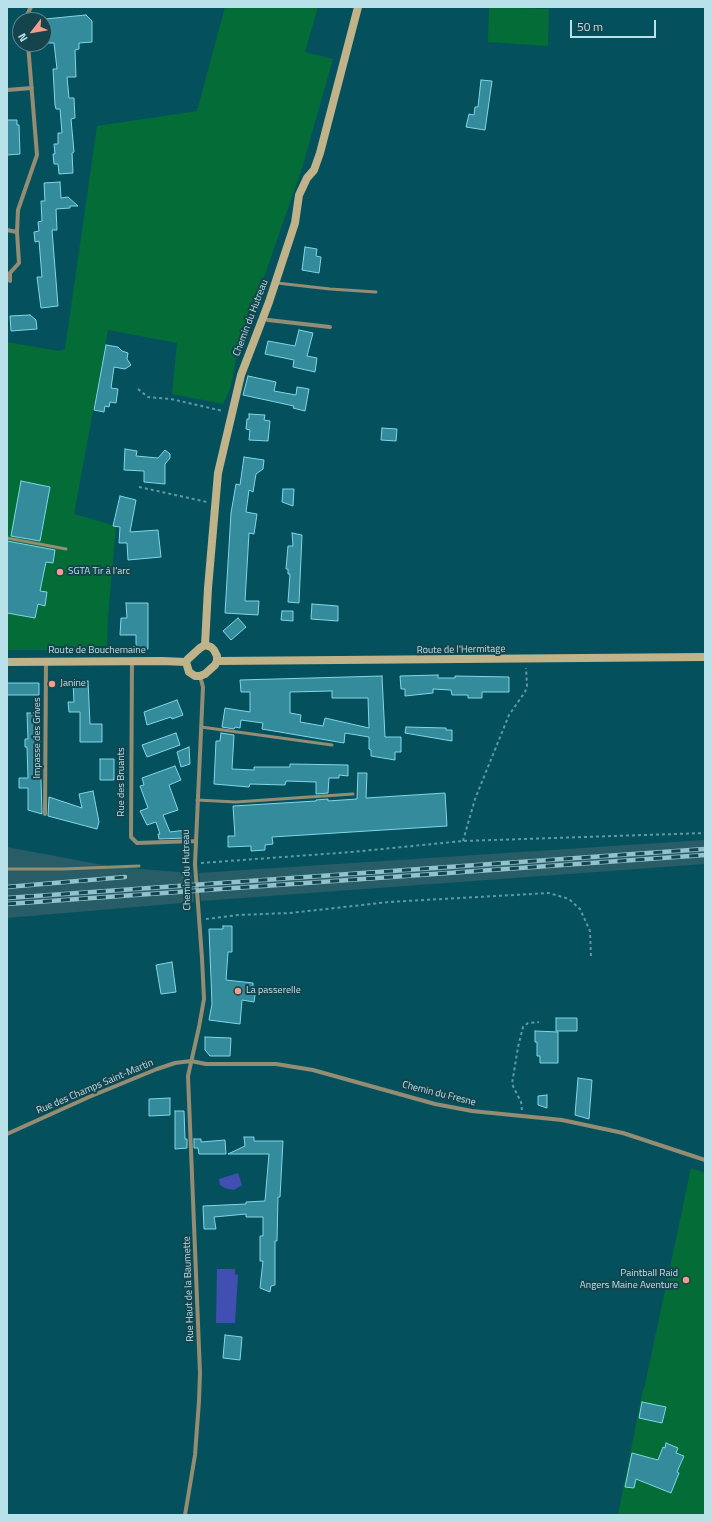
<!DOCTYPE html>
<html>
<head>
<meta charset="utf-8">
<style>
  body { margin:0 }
  #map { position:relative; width:712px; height:1522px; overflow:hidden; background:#04515d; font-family:"Titillium Web",sans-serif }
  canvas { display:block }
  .frame { position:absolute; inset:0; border:8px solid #b9e1e9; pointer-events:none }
  .north { position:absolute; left:12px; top:12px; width:40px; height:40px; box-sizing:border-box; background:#16444d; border:1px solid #57838b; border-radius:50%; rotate:239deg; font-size:11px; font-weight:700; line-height:16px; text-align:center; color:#b9e1e9 }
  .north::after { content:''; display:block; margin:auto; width:14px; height:18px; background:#f49d8b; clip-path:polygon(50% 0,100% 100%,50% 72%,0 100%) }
  .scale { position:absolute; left:570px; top:20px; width:86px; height:18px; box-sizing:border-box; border:2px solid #b9e1e9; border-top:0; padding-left:5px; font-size:12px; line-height:14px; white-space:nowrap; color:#b9e1e9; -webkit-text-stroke:3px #16444d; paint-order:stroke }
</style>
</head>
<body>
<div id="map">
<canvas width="712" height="1522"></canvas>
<div class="frame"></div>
<div class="north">N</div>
<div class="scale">50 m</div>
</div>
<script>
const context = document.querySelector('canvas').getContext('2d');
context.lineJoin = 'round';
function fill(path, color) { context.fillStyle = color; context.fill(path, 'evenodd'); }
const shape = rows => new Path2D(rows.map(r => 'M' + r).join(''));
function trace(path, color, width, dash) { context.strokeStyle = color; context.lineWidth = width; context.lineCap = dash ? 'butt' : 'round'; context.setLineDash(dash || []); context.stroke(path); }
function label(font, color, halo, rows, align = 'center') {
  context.font = font + ' "Titillium Web",sans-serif'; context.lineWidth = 4; context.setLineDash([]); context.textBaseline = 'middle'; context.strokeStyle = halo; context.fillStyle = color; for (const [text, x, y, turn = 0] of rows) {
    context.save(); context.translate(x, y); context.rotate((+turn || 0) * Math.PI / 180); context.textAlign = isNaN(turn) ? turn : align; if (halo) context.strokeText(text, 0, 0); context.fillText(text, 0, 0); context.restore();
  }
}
const built = shape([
  [705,840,705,864,201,901,199,873],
  [7,847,114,867,192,873,194,902,7,918]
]);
const green = shape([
  [225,7,318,7,305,52,333,59,302,168,237,355,230,389,223,404,172,394,177,343,108,330,74,514,116,526,108,617,107,650,7,650,7,342,59,351,65,349,97,126,197,111],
  [489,7,549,9,548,46,488,42],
  [691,1168,705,1173,705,1515,618,1515,643,1389,644,1389]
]);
const water = shape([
  [238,1173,242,1185,234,1190,225,1188,220,1185,219,1179],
  [217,1269,235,1269,235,1274,238,1275,235,1323,216,1323]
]);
const building = shape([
  [86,15,92,21,92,42,79,43,79,49,75,50,76,77,67,77,69,98,74,98,75,118,71,119,74,152,72,153,73,173,59,174,58,164,54,164,53,154,55,154,54,144,58,144,58,133,62,133,60,109,56,109,55,105,53,69,57,69,54,43,47,43,45,19,86,15],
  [481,80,492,81,485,130,466,127,469,114,474,115,475,107,478,107,481,80],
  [7,120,17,120,17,125,19,125,20,154,7,155,7,120],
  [60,182,61,198,68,197,78,206,70,206,70,208,56,209,57,230,52,230,58,306,41,308,37,277,42,277,39,241,35,242,34,232,39,231,38,222,42,221,41,201,45,201,44,183,60,182],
  [305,247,317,249,316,256,321,257,319,273,302,270,305,247],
  [30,315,36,320,37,329,11,331,10,316,30,315],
  [299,330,313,333,307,356,317,358,315,372,293,367,294,360,265,354,268,341,295,346,299,330],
  [106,345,118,347,122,351,128,353,127,359,131,365,125,369,114,367,111,388,118,389,116,403,110,402,109,407,105,406,104,412,94,410,106,345],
  [248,376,276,382,274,391,296,395,297,387,309,389,305,411,293,408,294,406,243,395,248,376],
  [249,414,265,415,264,420,270,421,268,441,249,440,250,430,246,429,247,419,249,419,249,414],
  [382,428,397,429,396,441,381,440,382,428],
  [125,449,137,451,136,456,158,458,165,450,170,454,170,458,165,464,165,484,144,482,144,471,124,470,125,449],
  [244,457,264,460,263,469,256,474,253,492,249,490,246,512,257,514,254,534,249,533,245,601,259,601,258,615,225,613,231,513,236,484,240,485,244,457],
  [21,481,50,487,40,541,11,536,21,481],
  [283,489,294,489,293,506,282,502,283,489],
  [120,496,136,500,130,532,158,530,161,557,128,560,127,543,119,543,120,527,113,526,120,496],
  [292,533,302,535,299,603,288,602,290,574,288,574,288,569,286,569,288,546,293,546,292,533],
  [7,541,55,550,53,563,46,562,40,591,47,592,45,606,38,604,35,618,7,613,7,541],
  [126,603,148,603,148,649,136,650,136,635,120,635,121,618,127,618,126,603],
  [312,604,338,606,338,621,311,619,312,604],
  [282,611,293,611,293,621,281,620,282,611],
  [238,618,246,627,231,640,223,631,238,618],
  [438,675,438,678,455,678,455,676,509,677,509,692,482,692,482,698,468,698,468,695,452,695,451,690,433,689,433,693,405,696,405,689,401,689,400,676,438,675],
  [382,676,385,737,401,737,401,752,395,752,395,760,371,756,371,750,369,749,369,737,345,733,344,743,262,729,263,723,241,720,240,728,235,727,234,729,222,727,225,708,250,712,250,692,241,692,240,680,382,676],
  [332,691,332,698,368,698,369,728,325,718,323,726,300,722,301,715,290,713,290,692,332,691],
  [88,681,90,724,102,724,102,742,80,742,80,712,69,712,68,702,74,702,73,682,88,681],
  [7,683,39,683,39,695,7,695,7,683],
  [177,700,183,715,172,719,171,717,147,725,144,712,177,700],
  [27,713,39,713,42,814,28,810,28,788,19,788,19,778,28,778,27,747,25,747,25,739,28,739,27,713],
  [406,727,446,728,446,730,452,730,452,741,405,733,406,727],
  [176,733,180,745,147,757,142,745,176,733],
  [221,733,234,735,232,769,254,770,254,767,290,767,290,764,348,765,348,776,339,775,339,778,329,778,328,793,316,794,316,782,286,781,285,785,250,784,249,787,214,784,216,741,220,741,221,733],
  [189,747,190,764,181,767,177,752,189,747],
  [100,759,114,759,114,780,100,780,100,759],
  [175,766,181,780,169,785,178,810,163,815,170,832,186,830,185,838,159,839,158,834,160,834,156,822,147,825,140,811,148,808,140,786,144,785,142,778,175,766],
  [358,773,367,773,366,798,445,793,447,826,272,837,273,844,265,845,265,850,251,851,251,846,228,847,228,836,235,836,233,806,316,801,316,800,328,799,328,801,357,799,358,773],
  [93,791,99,822,97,829,48,816,49,797,82,808,79,794,93,791],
  [223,926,232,926,232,952,228,952,226,980,253,983,253,987,256,988,254,1002,242,1000,240,1024,209,1020,212,1004,209,929,223,929,223,926],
  [172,962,176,992,161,994,156,965,172,962],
  [556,1018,577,1018,577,1031,556,1031,556,1018],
  [535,1031,558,1032,558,1063,540,1063,540,1056,537,1056,537,1042,535,1042,535,1031],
  [205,1037,231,1038,230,1056,210,1056,205,1050,205,1037],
  [578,1078,592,1080,589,1119,575,1115,578,1078],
  [547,1095,547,1108,538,1105,538,1096,547,1095],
  [170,1098,170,1115,149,1116,149,1099,170,1098],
  [175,1111,184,1111,185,1139,187,1139,187,1148,175,1149,175,1111],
  [244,1137,254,1137,254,1141,283,1141,280,1197,278,1197,277,1241,275,1241,275,1285,271,1286,270,1292,260,1288,263,1261,260,1261,260,1236,263,1236,263,1217,246,1217,246,1214,214,1217,216,1229,204,1229,203,1206,246,1204,246,1202,265,1201,269,1154,228,1154,245,1146,244,1137],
  [194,1139,201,1139,201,1142,225,1140,226,1154,199,1154,198,1148,194,1148,194,1139],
  [225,1335,242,1337,240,1360,223,1358,225,1335],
  [642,1402,666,1407,662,1423,639,1418,642,1402],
  [666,1443,678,1448,676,1453,684,1456,677,1472,679,1473,671,1493,636,1479,634,1488,625,1487,632,1453,658,1460,663,1447,665,1448,666,1443]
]);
const path = shape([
  [138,389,148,397,171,399,223,411],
  [139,487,207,502],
  [463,841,475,799,509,715,525,692,527,686,526,668],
  [201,863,352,852,463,841,705,833],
  [206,919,238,915,290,913,389,902,549,893,569,899,580,909,590,931,591,958],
  [522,1110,521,1102,512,1084,518,1047,523,1027,528,1023,539,1022]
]);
const lane = shape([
  [277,283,330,289,376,292],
  [7,538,66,549],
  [201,727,332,745],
  [197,800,236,802,353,794],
  [7,869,63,869,139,866]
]);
const street = shape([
  [27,20,26,17,31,7],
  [7,90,32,88],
  [7,230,17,232],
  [10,281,10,273,19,263,17,232,18,210,37,155,28,44],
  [263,318,268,320,330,327],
  [132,661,131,837,137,843,195,841],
  [45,814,46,661],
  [7,1134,89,1097,157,1069,175,1063,191,1061,206,1064,276,1064,313,1070,435,1104,472,1111,562,1120,623,1133,705,1160],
  [185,1515,195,1455,199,1401,200,1373,188,1076,199,1027,204,999,202,958,195,864,203,687,200,676]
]);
const secondary = shape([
  [205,645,208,588,218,473,241,375,269,302,295,223,299,195,307,178,314,170,320,153,358,7],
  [205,645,211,647,214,650,217,656,217,661,215,665,205,674,200,676,195,676,189,672,186,662,188,659,200,648,205,645],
  [217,661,705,657],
  [7,662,162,661,186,662]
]);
const rail = shape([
  [7,887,125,877],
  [7,898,705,849],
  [7,904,705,855]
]);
const markers = [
  [60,572,4,"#f49d8b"],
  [52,684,4,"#f49d8b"],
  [238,991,4,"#f49d8b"],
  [686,1280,4,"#f49d8b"]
];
const streetNames = [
  ["Chemin du Hutreau",251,318,-69],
  ["Route de l'Hermitage",461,650,-1],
  ["Route de Bouchemaine",97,651],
  ["Impasse des Grives",38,738,-90],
  ["Rue des Bruants",122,782,-90],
  ["Chemin du Hutreau",187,870,-91],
  ["Rue des Champs Saint-Martin",95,1087,-23],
  ["Chemin du Fresne",439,1094,14],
  ["Rue Haut de la Baumette",189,1289,-92]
];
const poiNames = [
  ["SGTA Tir à l’arc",68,572],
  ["Janine",60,684],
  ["La passerelle",246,991],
  ["Paintball Raid",678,1274,"right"],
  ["Angers Maine Aventure",678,1286,"right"]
];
fill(built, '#285c66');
fill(green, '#036c37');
fill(water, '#414fb3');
fill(building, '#338b9c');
trace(building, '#81d6e8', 1);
trace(path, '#5f9aa4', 2, [3, 3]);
trace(lane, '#958d73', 3);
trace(street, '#958d73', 4);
trace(secondary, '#c0b389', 8);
trace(rail, '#92c2cb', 4.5);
trace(rail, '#16444d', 3, [9]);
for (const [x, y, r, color] of markers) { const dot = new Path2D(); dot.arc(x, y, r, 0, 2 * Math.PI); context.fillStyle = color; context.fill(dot); trace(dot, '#16444d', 1.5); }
label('10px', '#b9e1e9', '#16444d', streetNames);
label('10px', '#b9e1e9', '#16444d', poiNames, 'left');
</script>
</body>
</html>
